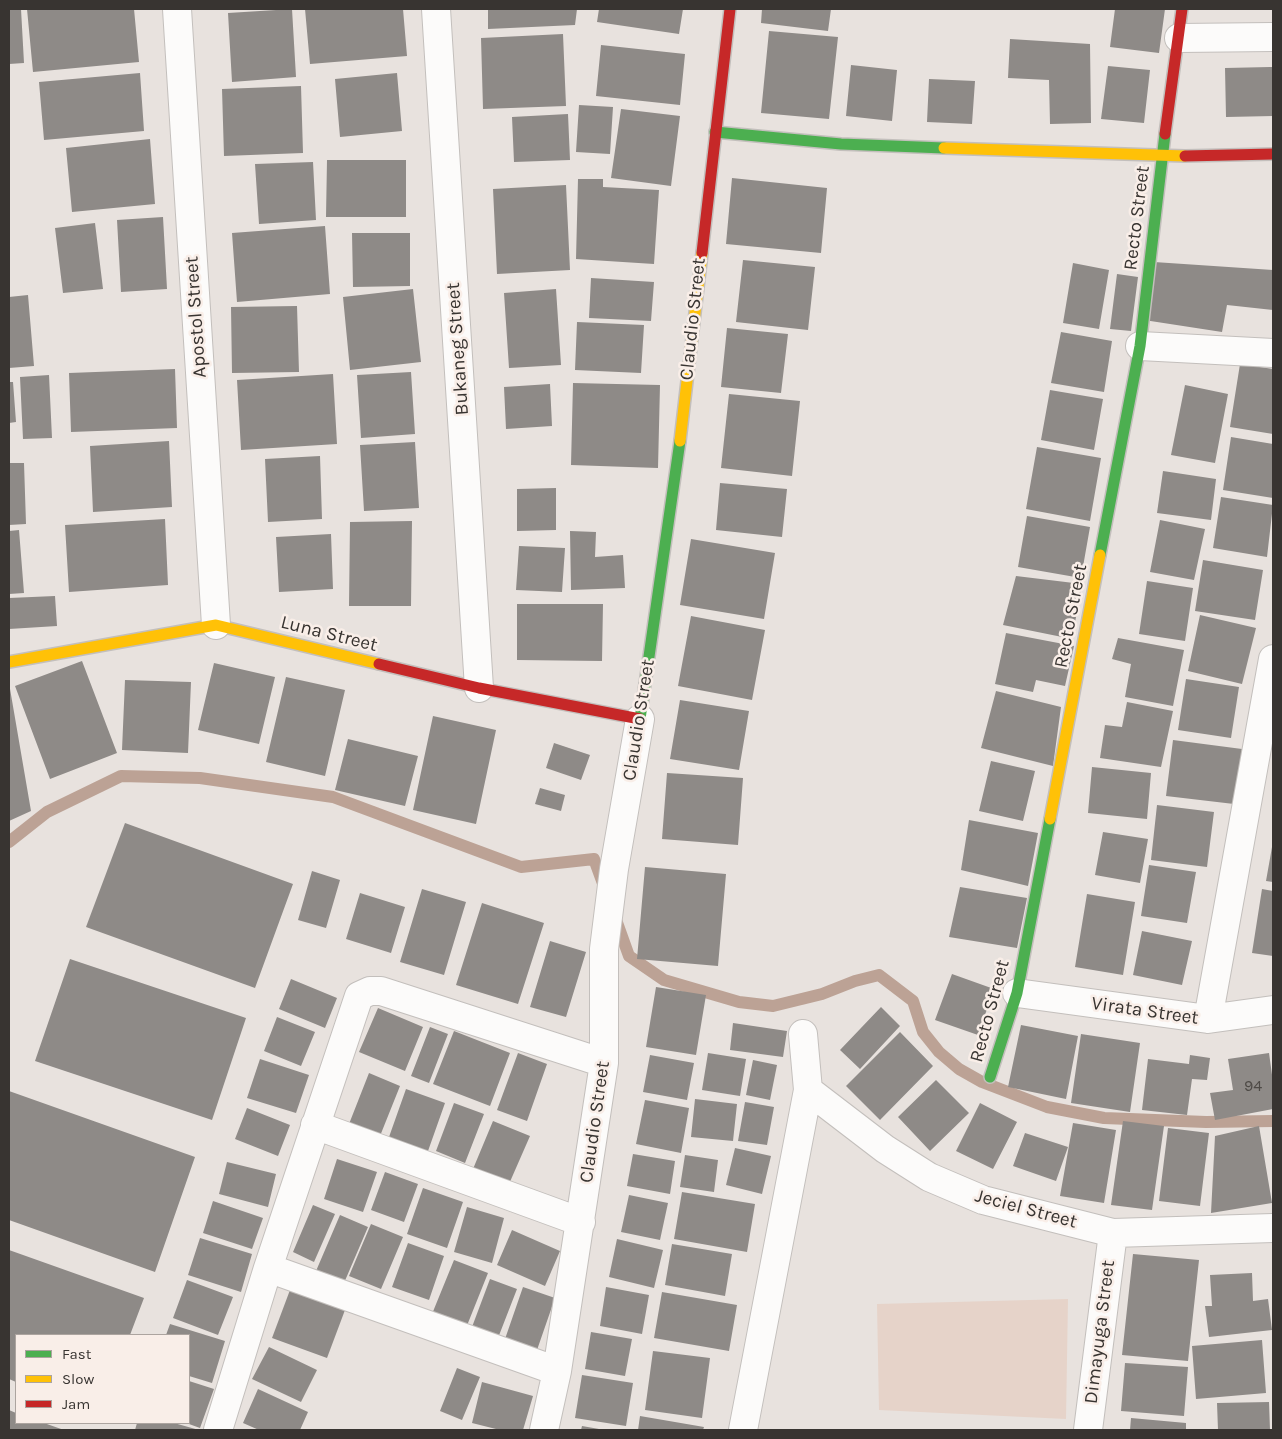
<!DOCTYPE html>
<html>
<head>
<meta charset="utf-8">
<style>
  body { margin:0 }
  #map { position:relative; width:1282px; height:1439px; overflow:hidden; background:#e8e2de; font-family:Karla,sans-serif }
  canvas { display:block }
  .frame { position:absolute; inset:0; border:10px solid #383431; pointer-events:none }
  .legend { position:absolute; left:15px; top:1334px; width:175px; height:90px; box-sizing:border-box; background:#f9eee8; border:1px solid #aca49f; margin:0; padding:6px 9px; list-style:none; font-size:15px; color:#383431 }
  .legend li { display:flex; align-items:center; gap:10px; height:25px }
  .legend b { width:25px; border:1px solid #aca49f }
</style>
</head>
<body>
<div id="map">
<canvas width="1282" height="1439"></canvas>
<div class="frame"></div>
<ul class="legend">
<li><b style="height:6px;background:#4caf50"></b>Fast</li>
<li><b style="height:6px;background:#ffc107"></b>Slow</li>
<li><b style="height:6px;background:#c62828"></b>Jam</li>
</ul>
</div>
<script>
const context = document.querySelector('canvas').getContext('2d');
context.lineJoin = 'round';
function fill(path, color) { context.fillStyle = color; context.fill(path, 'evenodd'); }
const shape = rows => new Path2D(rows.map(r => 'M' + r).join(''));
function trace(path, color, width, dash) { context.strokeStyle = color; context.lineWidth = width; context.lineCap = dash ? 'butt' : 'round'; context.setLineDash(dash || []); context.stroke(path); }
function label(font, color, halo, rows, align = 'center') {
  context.font = font + ' Karla,sans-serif'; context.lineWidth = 5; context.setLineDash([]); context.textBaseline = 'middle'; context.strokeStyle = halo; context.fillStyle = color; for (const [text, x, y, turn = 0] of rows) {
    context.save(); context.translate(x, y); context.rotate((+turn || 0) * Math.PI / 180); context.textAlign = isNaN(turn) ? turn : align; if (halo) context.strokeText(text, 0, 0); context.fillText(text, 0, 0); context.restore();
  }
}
const green = shape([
  [1068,1299,1066,1419,879,1410,877,1304]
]);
const stream = shape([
  [9,842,47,812,121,776,200,778,333,797,521,867,594,859,605,889],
  [615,917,629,956,664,980,739,1002,773,1006,822,994,855,981,879,975,913,1001,923,1032,939,1052,959,1069,982,1082,1047,1107,1104,1118,1206,1122,1273,1121]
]);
const building = shape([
  [9,9,21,9,24,63,9,64],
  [27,9,134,9,139,62,33,72],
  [292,9,296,77,232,82,228,13],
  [305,9,403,9,407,56,310,64],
  [488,9,577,9,575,25,488,29],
  [599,9,683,9,679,34,597,22],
  [762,9,831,9,828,31,761,23],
  [1115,9,1165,9,1159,53,1110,47],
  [769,31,838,37,829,119,761,113],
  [563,34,566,106,483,109,481,38],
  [1010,39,1090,44,1091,123,1050,124,1049,80,1008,78],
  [601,45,685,54,680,105,596,96],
  [851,65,897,70,892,121,846,116],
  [1108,66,1150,70,1144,123,1101,119],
  [1270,67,1273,67,1273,116,1226,117,1225,68],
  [140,73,144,131,44,140,39,82],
  [397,73,402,131,340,137,335,79],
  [929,79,975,81,972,124,927,122],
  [301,86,303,153,224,156,222,89],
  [579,105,613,107,610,154,576,152],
  [621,109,680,116,671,186,611,178],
  [568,114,570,160,514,162,512,117],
  [150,139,155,204,72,212,66,148],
  [327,160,406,160,406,217,326,217],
  [313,162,316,220,259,224,255,164],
  [732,178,827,188,821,253,726,244],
  [578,179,603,179,603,187,659,190,654,264,576,259],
  [566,185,570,270,497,274,493,189],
  [163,217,167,289,121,292,117,220],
  [95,223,103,289,63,293,55,228],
  [325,226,330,294,237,302,232,233],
  [352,233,410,233,410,286,353,287],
  [743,260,815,267,808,330,736,322],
  [1154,262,1273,270,1273,310,1227,305,1222,332,1144,320],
  [1073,263,1109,270,1099,329,1063,323],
  [1117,274,1138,277,1131,331,1110,329],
  [591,278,654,282,651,321,589,318],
  [413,289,421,362,350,370,343,297],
  [556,289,561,365,509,368,504,293],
  [28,295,34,366,9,368,9,297],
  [297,306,299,372,232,373,231,307],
  [577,322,644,325,641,373,575,370],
  [727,328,788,334,781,393,721,387],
  [1061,332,1112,341,1104,392,1051,383],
  [1240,364,1273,369,1273,434,1230,427],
  [175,369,177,428,71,432,69,373],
  [411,372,415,434,361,438,357,375],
  [333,374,337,444,241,450,237,380],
  [49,375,52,438,23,439,20,377],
  [9,382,13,382,16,422,9,423],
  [573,383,660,385,658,468,571,465],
  [550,384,552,426,506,429,504,387],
  [1185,385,1228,394,1215,463,1171,455],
  [1050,390,1103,399,1094,450,1041,440],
  [729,394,800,401,792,476,721,468],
  [1231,437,1273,444,1273,498,1223,490],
  [169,441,172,507,93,512,90,446],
  [415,442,419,508,364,511,360,445],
  [1037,447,1101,458,1090,521,1026,509],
  [320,456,322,519,268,522,265,459],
  [9,463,24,463,26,524,9,525],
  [1163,471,1216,479,1211,520,1157,513],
  [720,483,787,489,782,537,716,530],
  [556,488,556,530,517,531,517,489],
  [1221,497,1273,505,1267,557,1213,548],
  [1027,516,1090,527,1081,578,1018,567],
  [165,519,168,585,69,592,65,525],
  [1160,520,1205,529,1194,580,1150,572],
  [412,521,411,606,349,606,350,522],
  [19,530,24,593,9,594,9,531],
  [570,531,596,532,595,557,623,555,625,588,571,590],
  [331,534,333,589,279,592,276,537],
  [691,539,775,553,764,619,680,605],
  [519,546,565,548,562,592,516,590],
  [1203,560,1263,570,1255,620,1195,611],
  [1016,576,1082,584,1072,639,1003,625],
  [1147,581,1193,588,1185,641,1139,634],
  [55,596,57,626,9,629,9,598],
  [517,604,603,604,602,661,517,660],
  [1200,615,1256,628,1242,684,1188,671],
  [691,616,765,630,752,700,678,686],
  [1006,633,1074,646,1065,686,1036,680,1033,692,995,684],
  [1118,638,1184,650,1173,706,1125,697,1131,664,1112,659],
  [82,661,117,753,50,779,15,686],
  [214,663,275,677,259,744,198,730],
  [286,677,345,690,325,776,266,762],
  [1186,679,1239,687,1231,738,1178,730],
  [125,680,191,682,188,753,122,750],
  [9,683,31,811,9,821],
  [996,691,1061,707,1053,766,981,748],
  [680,700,749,711,739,770,670,759],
  [1127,702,1173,711,1161,767,1100,758,1105,725,1122,727],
  [433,716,496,730,476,824,413,810],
  [348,739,418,756,405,806,335,790],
  [1173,740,1242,749,1234,804,1166,796],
  [554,743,590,755,581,780,546,768],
  [991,761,1035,771,1023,821,979,811],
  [1092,767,1151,773,1147,819,1088,813],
  [667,773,743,778,738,845,662,839],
  [540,788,565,795,561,811,535,804],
  [1157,805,1214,812,1207,867,1151,860],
  [969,820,1038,833,1028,886,961,870],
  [125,823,293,884,255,988,86,927],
  [1103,832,1148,839,1140,883,1095,875],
  [1272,847,1273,847,1273,882,1266,881],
  [1149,865,1196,872,1187,923,1141,916],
  [645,867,726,874,718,966,637,959],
  [312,871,340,880,326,928,298,920],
  [960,887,1027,898,1017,948,949,937],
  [422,889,466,902,444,975,400,962],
  [1262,889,1273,891,1273,956,1252,953],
  [360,893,405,907,391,953,346,939],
  [1087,894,1135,902,1123,975,1075,967],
  [482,903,544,923,518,1004,456,985],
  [1142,931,1192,941,1182,985,1133,975],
  [550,941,586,952,566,1017,530,1007],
  [70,959,246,1018,212,1120,35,1061],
  [952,974,994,989,978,1035,935,1020],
  [291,979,337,998,325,1028,279,1009],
  [656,987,706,995,696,1055,646,1047],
  [881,1007,900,1026,860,1069,840,1050],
  [378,1008,423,1027,405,1071,359,1052],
  [277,1017,315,1032,301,1066,264,1051],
  [733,1023,787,1031,783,1057,730,1050],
  [1021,1025,1078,1036,1066,1099,1008,1087],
  [430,1027,448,1034,429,1083,411,1076],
  [454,1031,510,1053,490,1106,433,1084],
  [900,1032,933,1066,880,1120,846,1086],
  [1081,1034,1140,1043,1130,1112,1071,1103],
  [518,1053,547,1064,527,1121,497,1110],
  [708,1053,746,1059,740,1096,702,1090],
  [1269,1053,1273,1082,1273,1109,1215,1120,1210,1093,1233,1090,1228,1059],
  [650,1055,694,1063,687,1100,643,1092],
  [1190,1055,1210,1058,1207,1080,1192,1079,1187,1115,1142,1110,1148,1059,1189,1064],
  [260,1059,309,1075,296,1113,247,1098],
  [753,1060,777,1065,770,1100,746,1095],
  [369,1073,400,1086,380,1136,349,1124],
  [936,1080,969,1113,930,1151,898,1117],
  [406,1089,445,1103,428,1151,389,1137],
  [9,1091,195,1157,155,1272,9,1220],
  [695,1099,737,1104,733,1141,691,1137],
  [645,1100,689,1108,681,1153,636,1144],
  [745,1102,774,1107,767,1145,738,1141],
  [454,1103,484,1114,465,1163,436,1151],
  [980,1103,1017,1122,993,1169,956,1151],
  [247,1108,290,1125,278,1156,235,1139],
  [493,1121,530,1136,509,1184,473,1169],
  [1123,1121,1164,1126,1152,1210,1111,1205],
  [1073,1123,1116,1130,1104,1203,1060,1196],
  [1259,1126,1272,1203,1211,1213,1215,1136],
  [1168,1128,1209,1133,1200,1206,1159,1201],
  [1025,1133,1068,1147,1056,1181,1013,1166],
  [735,1148,771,1156,762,1194,726,1185],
  [633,1154,675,1161,670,1194,627,1186],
  [685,1155,718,1160,714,1192,680,1187],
  [337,1159,377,1172,363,1212,324,1199],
  [227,1162,276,1174,268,1207,219,1194],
  [385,1172,418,1184,404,1222,371,1210],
  [423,1188,463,1202,447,1248,407,1234],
  [682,1192,755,1204,747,1252,674,1239],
  [629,1195,668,1203,660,1240,621,1232],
  [213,1201,263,1218,252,1249,203,1233],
  [313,1205,335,1214,314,1262,293,1252],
  [467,1207,504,1218,492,1263,454,1252],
  [340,1215,368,1227,344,1283,316,1271],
  [371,1224,403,1237,381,1289,349,1276],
  [512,1230,560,1251,545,1286,497,1265],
  [200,1238,252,1254,241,1292,188,1275],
  [617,1239,663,1250,654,1288,609,1277],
  [408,1243,444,1256,429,1300,392,1287],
  [672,1244,732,1254,725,1296,665,1285],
  [9,1250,144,1298,130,1335,16,1335,16,1382,9,1379],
  [1133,1254,1199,1260,1188,1361,1122,1355],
  [454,1260,488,1273,466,1328,432,1314],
  [1252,1273,1253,1301,1268,1299,1272,1330,1209,1337,1205,1306,1212,1306,1210,1275],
  [490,1279,517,1289,498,1338,472,1327],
  [187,1280,233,1297,218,1335,173,1318],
  [523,1287,555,1298,537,1350,505,1339],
  [606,1287,649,1295,642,1334,600,1326],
  [290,1290,345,1310,327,1358,272,1338],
  [662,1292,737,1305,729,1351,654,1338],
  [170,1324,225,1341,212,1383,189,1376,189,1335,166,1335],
  [591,1332,632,1339,625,1376,585,1369],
  [1262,1340,1266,1393,1196,1399,1192,1346],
  [269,1347,317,1370,301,1402,252,1379],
  [653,1351,710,1358,702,1418,645,1410],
  [1125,1363,1188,1367,1184,1416,1121,1411],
  [457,1368,480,1377,462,1420,440,1411],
  [582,1375,633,1383,626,1426,575,1418],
  [189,1381,214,1389,200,1428,189,1424],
  [482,1382,533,1396,523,1430,500,1430,472,1423],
  [258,1389,308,1412,300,1430,259,1430,243,1423],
  [1269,1402,1270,1430,1218,1430,1217,1403],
  [9,1410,16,1413,16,1423,44,1423,64,1430,9,1430],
  [640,1416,704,1427,703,1430,638,1430],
  [1131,1418,1186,1423,1186,1430,1130,1430],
  [137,1423,174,1423,199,1430,135,1430],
  [582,1426,599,1429,598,1430,581,1430]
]);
const street = shape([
  [177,9,216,625],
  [436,9,479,688],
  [1179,38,1273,37],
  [1140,346,1273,353],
  [1017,993,1208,1019,1273,1010],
  [1208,1019,1273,659],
  [808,1090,885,1149,929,1177,983,1200,1113,1233,1273,1228],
  [315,1125,581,1222],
  [268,1268,557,1371],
  [218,1430,268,1268,359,996,370,991,381,991,604,1063],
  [544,1430,557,1371,604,1063,604,949,614,869,640,719],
  [743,1430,808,1090,803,1034],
  [1088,1430,1113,1233]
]);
const fast = shape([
  [715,132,841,144,944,148],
  [1100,555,1140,346,1165,134],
  [640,719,680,441],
  [990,1077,1017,993,1050,819]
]);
const slow = shape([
  [944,148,1185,156],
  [680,441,702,253],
  [9,662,216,625,379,664],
  [1050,819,1100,555]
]);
const jam = shape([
  [1165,134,1182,9],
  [1185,156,1273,154],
  [702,253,730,9],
  [379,664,479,688,640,719]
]);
const numberNames = [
  ["94",1253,1086]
];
const streetNames = [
  ["Recto Street",1137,218,-83],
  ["Apostol Street",196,317,-94],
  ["Claudio Street",693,319,-84],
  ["Bukaneg Street",458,349,-94],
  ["Recto Street",1071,616,-79],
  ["Luna Street",329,634,14],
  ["Claudio Street",639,720,-81],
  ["Recto Street",990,1011,-75],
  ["Virata Street",1145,1011,8],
  ["Claudio Street",595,1122,-82],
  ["Jeciel Street",1026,1209,15],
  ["Dimayuga Street",1100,1332,-83]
];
fill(green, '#e6d3c9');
trace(stream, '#bca295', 12);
fill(building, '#8e8a87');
trace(street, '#c3bfbc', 30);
trace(fast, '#c3bfbc', 14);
trace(slow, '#c3bfbc', 14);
trace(jam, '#c3bfbc', 14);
trace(street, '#fcfbfa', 28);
trace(fast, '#4caf50', 11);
trace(slow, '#ffc107', 11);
trace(jam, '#c62828', 11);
label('16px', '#4e4a46', null, numberNames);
label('19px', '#383431', '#f9eee8', streetNames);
</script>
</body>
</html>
